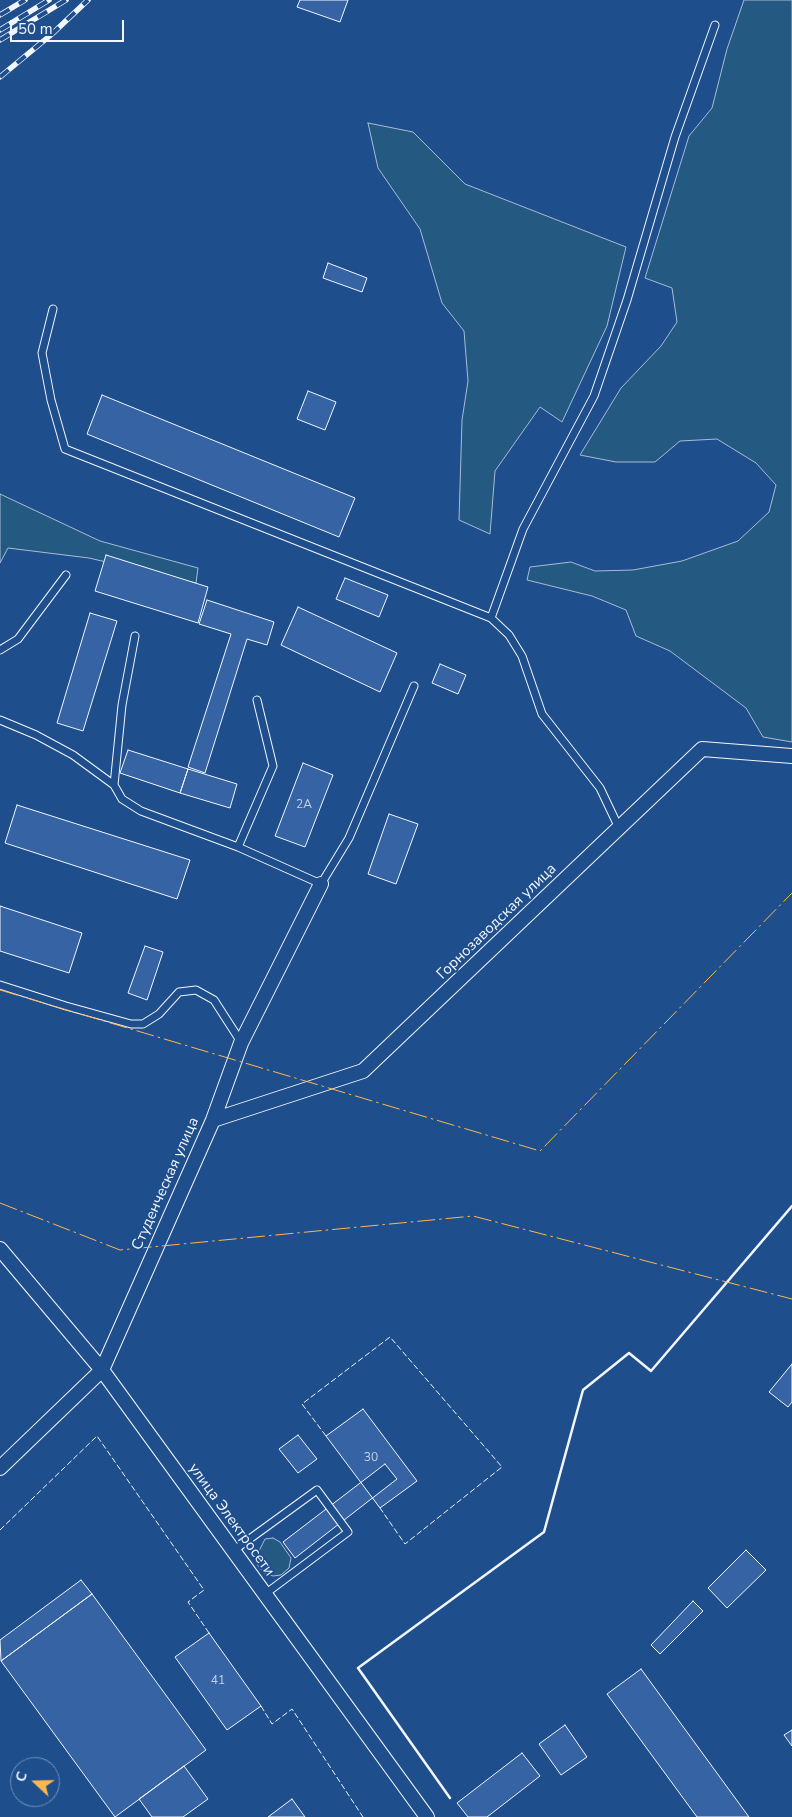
<!DOCTYPE html>
<html>
<head>
<meta charset="utf-8">
<style>
  body { margin:0 }
  #map { position:relative; width:792px; height:1817px; overflow:hidden; background:#1f4e8c; font-family:"Nunito Sans",sans-serif }
  canvas { display:block }
  .north { position:absolute; left:10px; top:1757px; width:50px; height:50px; box-sizing:border-box; background:#1f4e8c; border:1px solid #7391ba; border-radius:50%; rotate:291deg; font-size:14px; font-weight:700; line-height:20px; text-align:center; color:#f2f6ff }
  .north::after { content:''; display:block; margin:auto; width:18px; height:22px; background:#ffb74d; clip-path:polygon(50% 0,100% 100%,50% 72%,0 100%) }
  .scale { position:absolute; left:10px; top:20px; width:114px; height:22px; box-sizing:border-box; border:2px solid #f2f6ff; border-top:0; padding-left:6px; font-size:15px; line-height:18px; white-space:nowrap; color:#f2f6ff; -webkit-text-stroke:4px #1f4e8c; paint-order:stroke }
</style>
</head>
<body>
<div id="map">
<canvas width="792" height="1817"></canvas>
<div class="north">С</div>
<div class="scale">50 m</div>
</div>
<script>
const context = document.querySelector('canvas').getContext('2d');
context.lineJoin = 'round';
function fill(path, color) { context.fillStyle = color; context.fill(path, 'evenodd'); }
const shape = rows => new Path2D(rows.map(r => 'M' + r).join(''));
function trace(path, color, width, dash) { context.strokeStyle = color; context.lineWidth = width; context.lineCap = dash ? 'butt' : 'round'; context.setLineDash(dash || []); context.stroke(path); }
function label(font, color, halo, rows, align = 'center') {
  context.font = font + ' "Nunito Sans",sans-serif'; context.lineWidth = 4; context.setLineDash([]); context.textBaseline = 'middle'; context.strokeStyle = halo; context.fillStyle = color; for (const [text, x, y, turn = 0] of rows) {
    context.save(); context.translate(x, y); context.rotate((+turn || 0) * Math.PI / 180); context.textAlign = isNaN(turn) ? turn : align; if (halo) context.strokeText(text, 0, 0); context.fillText(text, 0, 0); context.restore();
  }
}
const green = shape([
  [744,0,792,0,792,742,763,737,746,708,670,651,636,636,626,610,592,596,527,580,530,567,571,562,595,571,633,570,682,561,738,541,769,512,776,485,756,463,717,439,680,441,655,462,616,462,580,455,621,388,661,346,677,322,672,288,645,278,689,136,712,108,727,49,744,0],
  [368,123,413,132,465,184,626,247,607,326,562,422,540,407,495,471,490,534,459,520,462,420,468,381,464,331,442,303,420,229,378,168,368,123],
  [0,494,100,541,198,568,196,583,89,558,8,548,0,563,0,494],
  [273,1538,280,1542,291,1558,289,1568,281,1575,273,1576,264,1573,258,1566,256,1557,265,1539,273,1538]
]);
const building = shape([
  [300,0,348,0,340,22,297,7,300,0],
  [328,263,367,278,362,292,323,278,328,263],
  [308,391,336,402,325,430,297,419,308,391],
  [102,395,355,498,339,537,87,434,102,395],
  [106,555,208,587,198,623,95,591,106,555],
  [345,578,388,595,379,617,336,599,345,578],
  [207,600,274,622,267,645,247,639,205,773,188,767,231,634,199,624,207,600],
  [298,607,397,653,380,692,281,645,298,607],
  [90,613,117,621,83,731,57,723,90,613],
  [440,664,466,675,458,694,432,683,440,664],
  [128,750,188,769,180,793,120,773,128,750],
  [303,763,333,775,305,847,275,836,303,763],
  [188,769,237,784,230,808,180,793,188,769],
  [17,805,190,860,177,899,5,843,17,805],
  [389,814,418,824,396,884,368,874,389,814],
  [0,906,82,933,69,973,0,951,0,906],
  [145,946,163,952,147,1000,128,993,145,946],
  [792,1364,792,1402,788,1407,769,1392,792,1364],
  [363,1409,417,1481,380,1508,326,1436,363,1409],
  [298,1435,317,1459,298,1473,279,1449,298,1435],
  [385,1464,397,1479,295,1558,283,1542,385,1464],
  [746,1550,766,1570,727,1608,708,1588,746,1550],
  [81,1580,92,1594,1,1661,0,1640,81,1580],
  [92,1594,206,1750,115,1817,1,1661,92,1594],
  [693,1601,703,1611,660,1654,651,1645,693,1601],
  [209,1633,261,1706,227,1730,175,1657,209,1633],
  [641,1669,749,1817,697,1817,607,1694,641,1669],
  [565,1725,587,1757,561,1775,539,1744,565,1725],
  [792,1730,792,1746,784,1735,792,1730],
  [522,1753,540,1776,487,1817,468,1817,457,1803,522,1753],
  [184,1766,208,1799,183,1817,152,1817,139,1799,184,1766],
  [292,1799,305,1817,268,1817,292,1799]
]);
const lane = shape([
  [53,309,42,353,51,400,65,449,491,618,509,635,522,656,542,714,600,788,619,828],
  [491,618,523,529,594,396,627,300,675,137,715,25],
  [135,636,122,705,114,785,122,799,141,811,238,847,321,884,349,838,414,686],
  [0,650,18,639,66,575],
  [0,720,36,735,73,755,114,785],
  [238,847,273,766,257,700],
  [0,985,66,1006,131,1024,143,1024,159,1014,179,992,196,990,214,1000,241,1042],
  [233,1551,317,1490,348,1532,265,1594]
]);
const street = shape([
  [213,1120,363,1071,702,749,792,756],
  [0,1249,102,1370,427,1817],
  [0,1468,102,1370,213,1120,241,1043,321,884]
]);
const rail = shape([
  [0,15,25,0],
  [0,30,49,0],
  [0,40,66,0],
  [0,77,52,34,88,0]
]);
const fence = shape([
  [326,1436,302,1404,390,1337,502,1467,405,1544,380,1508],
  [0,1530,97,1436,204,1590,188,1602,209,1633],
  [261,1706,272,1724,292,1709,363,1817]
]);
const wall = shape([
  [450,1798,358,1668,544,1532,583,1390,629,1353,651,1371,792,1206]
]);
const power = shape([
  [0,990,540,1151,792,893],
  [0,1203,120,1250,473,1216,792,1299]
]);
const numberNames = [
  ["2А",304,805],
  ["30",371,1458],
  ["41",218,1681]
];
const streetNames = [
  ["Горнозаводская улица",497,922,-44],
  ["Студенческая улица",166,1184,-66],
  ["улица Электросети",231,1520,54]
];
fill(green, '#245a82');
trace(green, '#a8bbd7', 1);
fill(building, '#3563a3');
trace(building, '#f2f6ff', 1);
trace(lane, '#f2f6ff', 9);
trace(street, '#f2f6ff', 16);
trace(lane, '#1f4e8c', 7);
trace(street, '#1f4e8c', 14);
trace(rail, '#f2f6ff', 5.5);
trace(rail, '#1f4e8c', 4, [11]);
trace(fence, '#f2f6ff', 1, [6, 2.5]);
trace(wall, '#f2f6ff', 2.5);
trace(power, '#ffb74d', 1, [18, 4, 2.5, 4]);
label('12px', '#c3d1e8', null, numberNames);
label('15px', '#f2f6ff', '#1f4e8c', streetNames);
</script>
</body>
</html>
